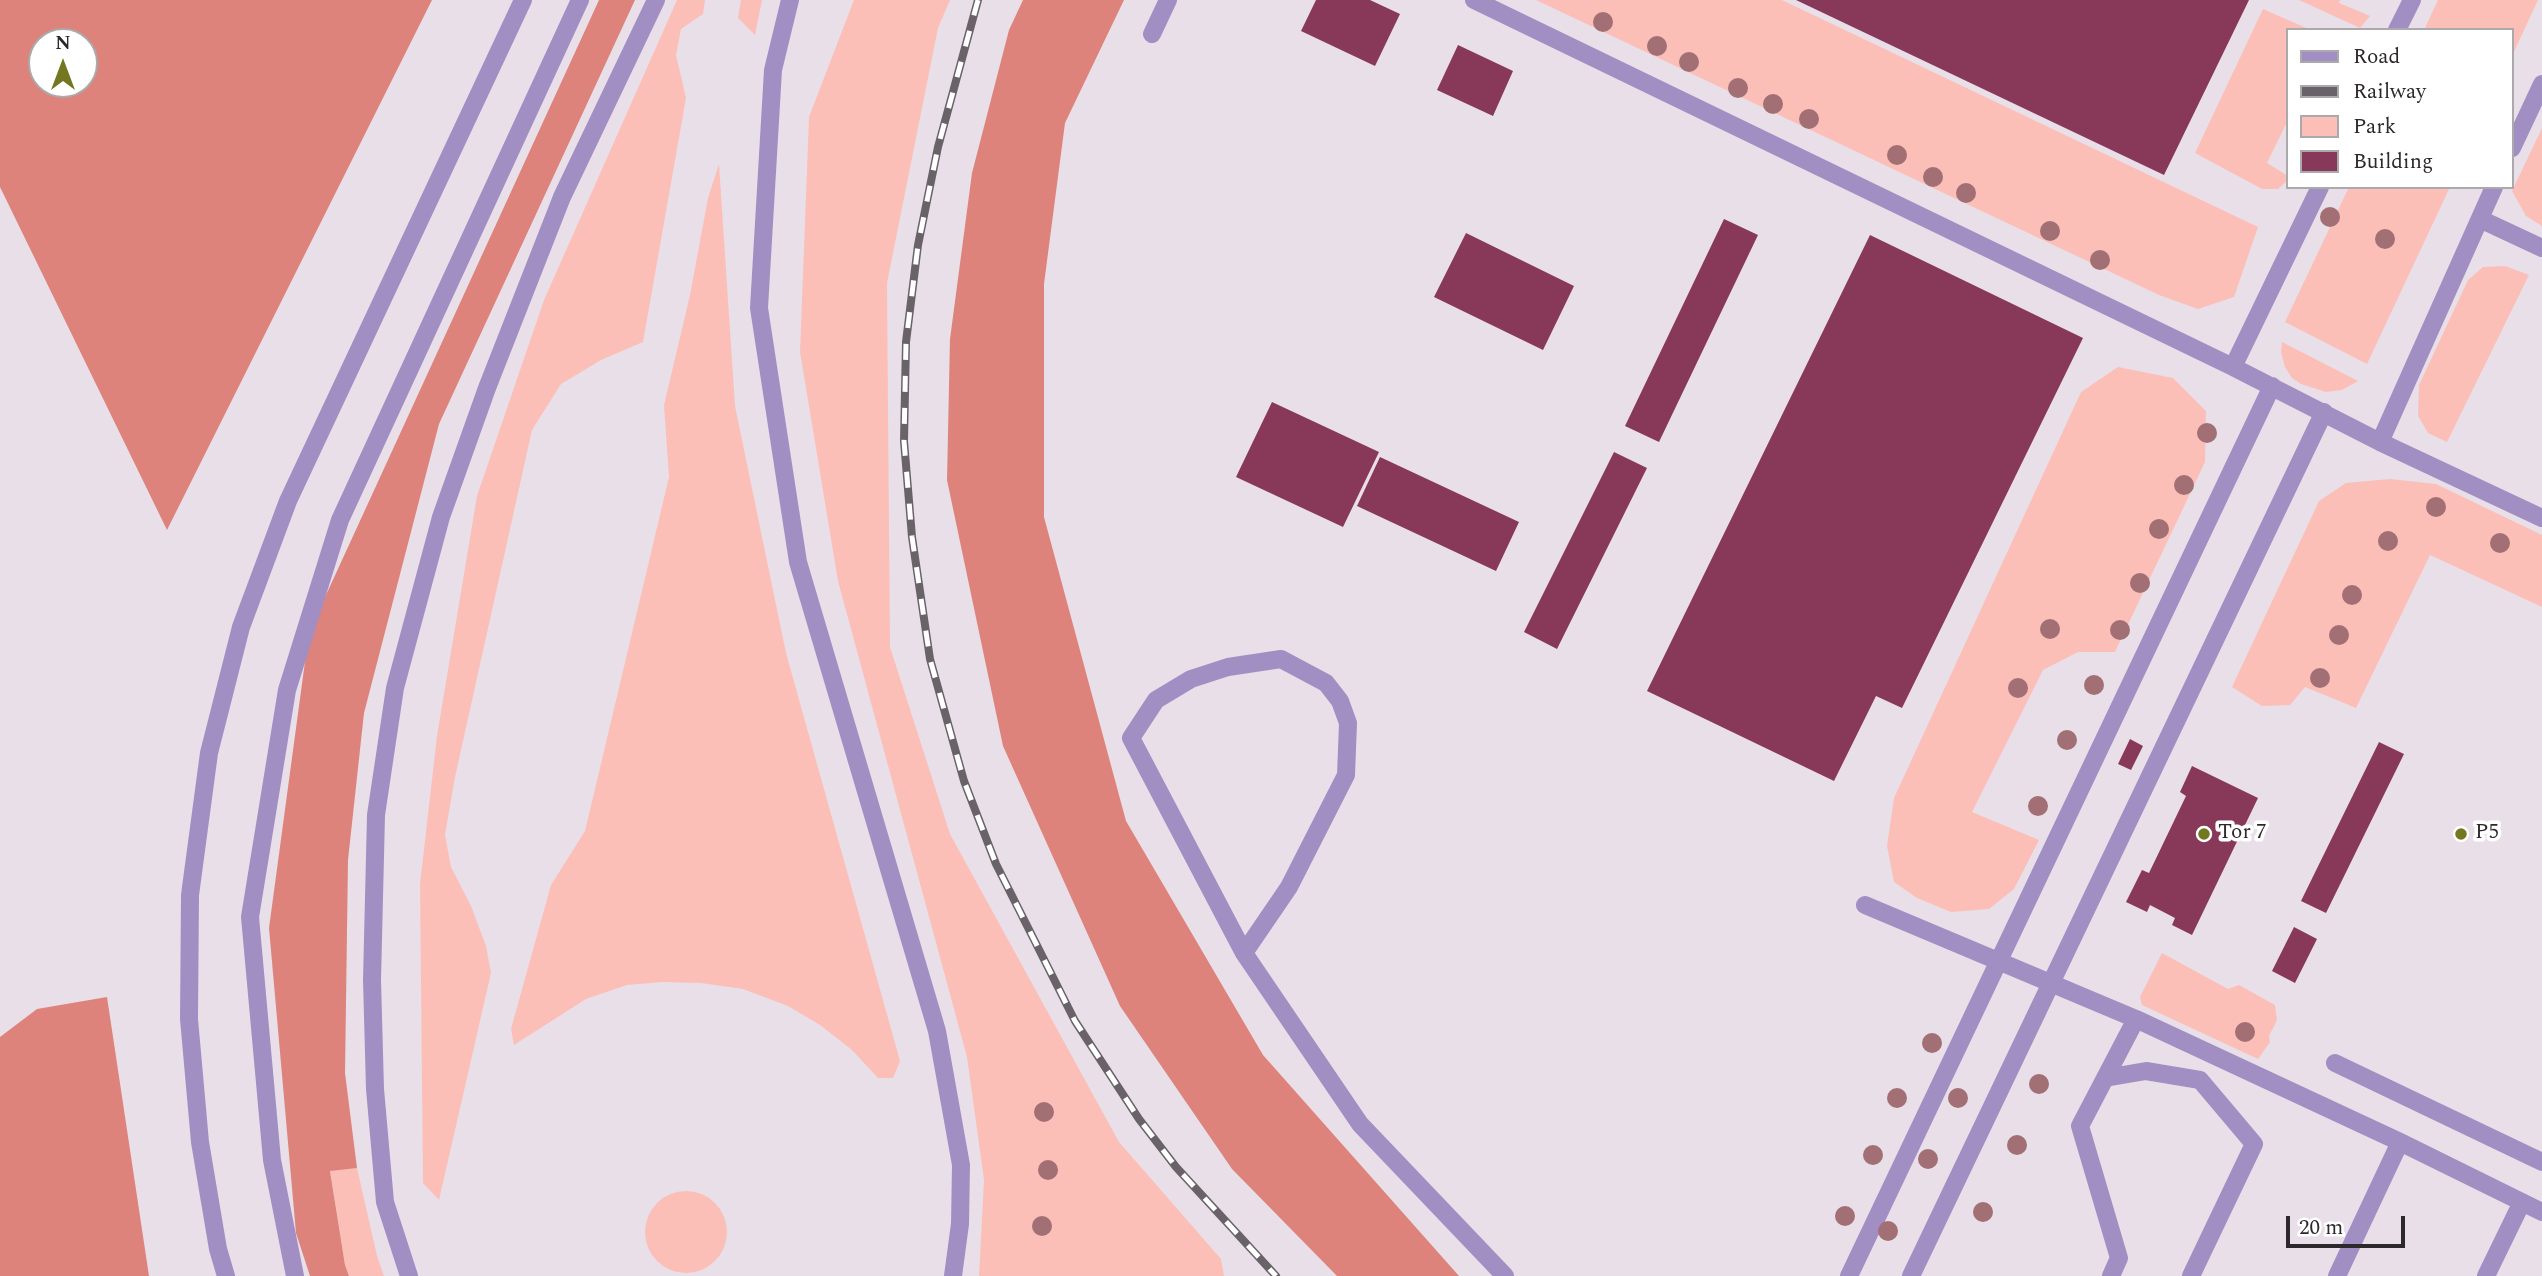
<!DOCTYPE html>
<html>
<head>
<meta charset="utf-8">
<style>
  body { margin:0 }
  #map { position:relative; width:2542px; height:1276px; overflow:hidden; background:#e9dfe8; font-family:Spectral,serif }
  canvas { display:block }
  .legend { position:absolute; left:2286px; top:28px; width:228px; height:161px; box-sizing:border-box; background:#fff; border:2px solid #aba9ab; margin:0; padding:9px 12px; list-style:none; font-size:21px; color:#2c282c }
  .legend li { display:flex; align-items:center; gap:14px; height:35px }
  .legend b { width:35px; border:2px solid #aba9ab }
  .north { position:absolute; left:28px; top:28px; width:70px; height:70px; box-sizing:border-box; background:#fff; border:2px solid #aba9ab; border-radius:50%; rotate:0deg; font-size:19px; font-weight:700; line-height:28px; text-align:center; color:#2c282c }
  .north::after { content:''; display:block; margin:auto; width:24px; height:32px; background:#727720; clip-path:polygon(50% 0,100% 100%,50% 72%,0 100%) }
  .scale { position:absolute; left:2286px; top:1216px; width:119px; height:32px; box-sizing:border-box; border:4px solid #2c282c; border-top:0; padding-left:9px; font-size:21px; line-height:24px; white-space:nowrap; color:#2c282c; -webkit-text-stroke:5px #fff; paint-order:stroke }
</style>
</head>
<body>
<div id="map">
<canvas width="2542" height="1276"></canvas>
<ul class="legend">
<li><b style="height:9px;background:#a18fc4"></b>Road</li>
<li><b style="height:9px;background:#696369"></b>Railway</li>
<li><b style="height:19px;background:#fcbfb8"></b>Park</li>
<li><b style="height:19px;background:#883959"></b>Building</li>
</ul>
<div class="north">N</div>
<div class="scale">20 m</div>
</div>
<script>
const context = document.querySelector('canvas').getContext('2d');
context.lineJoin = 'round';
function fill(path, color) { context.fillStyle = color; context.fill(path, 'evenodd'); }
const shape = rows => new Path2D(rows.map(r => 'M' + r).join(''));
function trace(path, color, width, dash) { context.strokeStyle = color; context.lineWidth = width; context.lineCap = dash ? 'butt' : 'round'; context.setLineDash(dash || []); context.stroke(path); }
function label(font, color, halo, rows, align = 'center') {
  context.font = font + ' Spectral,serif'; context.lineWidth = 7; context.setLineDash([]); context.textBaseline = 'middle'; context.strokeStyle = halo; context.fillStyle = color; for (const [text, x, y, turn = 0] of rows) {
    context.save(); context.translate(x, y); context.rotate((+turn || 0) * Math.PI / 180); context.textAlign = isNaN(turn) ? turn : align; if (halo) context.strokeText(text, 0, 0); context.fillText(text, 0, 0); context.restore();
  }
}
const green = shape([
  [677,0,705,0,703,14,681,29,676,55,686,98,643,342,601,360,561,384,532,430,455,777,445,835,451,867,471,906,486,946,491,973,439,1200,423,1183,420,884,437,736,477,496,544,300],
  [741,0,762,0,755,35,738,18],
  [854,0,950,0,938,28,887,283,890,647,950,834,1119,1142,1221,1259,1224,1276,979,1276,984,1180,967,1057,838,581,800,352,809,117],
  [1536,0,1782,0,2258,227,2234,297,2198,309,2159,295],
  [2299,0,2340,0,2339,3,2370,16,2360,28],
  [2438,0,2538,0,2512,56,2512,30,2424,30],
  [2263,9,2311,30,2288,30,2288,120,2267,163,2288,176,2288,180,2278,189,2262,189,2195,153],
  [2542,128,2542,226,2526,216,2512,191],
  [719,164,735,406,786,653,900,1061,893,1078,878,1078,852,1050,820,1025,788,1006,743,989,701,983,663,982,627,985,586,999,514,1045,511,1029,551,885,585,831,669,477,664,405,690,295,708,198],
  [2349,187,2450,187,2367,364,2285,322],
  [2505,266,2529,275,2447,442,2428,433,2418,416,2419,385,2468,280,2483,267],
  [2282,342,2358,381,2342,390,2326,392,2301,384,2292,378,2285,367,2281,352],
  [2118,367,2173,378,2206,411,2205,462,2115,652,2078,652,2043,670,1972,812,2039,840,2014,889,1989,909,1951,912,1917,898,1894,882,1887,846,1894,798,2081,392],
  [2390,479,2436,484,2542,535,2542,607,2430,555,2356,708,2305,687,2290,705,2262,706,2232,687,2319,501,2346,483],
  [2162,953,2228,989,2239,985,2275,1005,2277,1020,2269,1036,2270,1042,2258,1059,2142,1005,2140,997],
  [357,1168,377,1256,384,1276,349,1276,345,1265,330,1170],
  '645 1232a41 41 0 1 1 82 0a41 41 0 1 1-82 0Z'
]);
const forest = shape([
  [0,0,432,0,167,530,0,187],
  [84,42,84,84,42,84,42,42],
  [599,0,635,0,439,424,364,713,348,860,345,1073,357,1168,330,1171,345,1265,349,1276,310,1276,296,1233,269,928,309,632],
  [1023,0,1124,0,1065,123,1044,284,1044,517,1126,821,1263,1055,1459,1276,1337,1276,1232,1169,1120,1006,1003,746,947,480,950,339,972,173,1009,30],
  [107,997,149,1276,0,1276,0,1037,37,1009]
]);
const building = shape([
  [1316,0,1370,0,1400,14,1375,66,1301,31],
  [1796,0,2249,0,2164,175],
  [1458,45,1513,71,1493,116,1437,90],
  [1724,219,1758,235,1659,442,1625,426],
  [1466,233,1574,286,1543,350,1434,297],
  [1870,235,2083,338,1902,708,1876,696,1834,781,1647,691],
  [1272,402,1379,452,1343,527,1236,477],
  [1614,452,1647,468,1557,649,1524,632],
  [1380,457,1519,522,1496,571,1357,506],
  [2130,739,2143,746,2131,770,2118,764],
  [2379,742,2404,754,2326,913,2301,901],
  [2192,766,2258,798,2192,935,2172,925,2175,918,2150,905,2147,912,2126,902,2142,870,2149,873,2186,796,2180,792],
  [2294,927,2317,939,2295,983,2272,971]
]);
const minor = shape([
  [790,0,773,70,759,308,798,562,937,1031,961,1165,960,1224,953,1276],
  [1474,0,2233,367],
  [2397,30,2412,0],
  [1152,34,1168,0],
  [2512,148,2542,84],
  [2320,187,2233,367,2380,442,2542,518],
  [2480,219,2542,248],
  [2380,442,2494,187],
  [1865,905,2136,1019,2400,1142,2542,1212],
  [1244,953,1289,887,1346,775,1348,723,1340,701,1326,683,1281,659,1228,667,1191,679,1156,700,1131,738,1244,953,1360,1124,1505,1276],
  [2335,1063,2542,1162],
  [2105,1078,2146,1071,2200,1080,2254,1144,2191,1276],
  [226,1276,218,1249,200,1142,189,1019,190,895,209,753,241,627,288,501,523,0],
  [295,1276,272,1160,250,917,287,690,340,520,580,0],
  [409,1276,385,1202,375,1089,372,980,376,815,395,688,441,517,487,388,562,197,656,0],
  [1849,1276,2272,386],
  [1911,1276,2324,412],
  [2111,1276,2119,1258,2080,1126,2136,1019],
  [2337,1276,2400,1142],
  [2486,1276,2522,1202]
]);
const rail = shape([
  [978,0,938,147,918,245,906,342,904,441,912,537,930,659,964,781,996,864,1075,1021,1139,1119,1176,1167,1276,1276]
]);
const trees = [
  [1603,22],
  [1657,46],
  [1689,62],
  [1738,88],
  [1773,104],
  [1809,119],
  [1897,155],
  [1933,177],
  [1966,193],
  [2330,217],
  [2050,231],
  [2385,239],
  [2100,260],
  [2207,433],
  [2184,485],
  [2436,507],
  [2159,529],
  [2388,541],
  [2500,543],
  [2140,583],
  [2352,595],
  [2050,629],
  [2120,630],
  [2339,635],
  [2320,678],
  [2094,685],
  [2018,688],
  [2067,740],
  [2038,806],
  [2245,1032],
  [1932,1043],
  [2039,1084],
  [1897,1098],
  [1958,1098],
  [1044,1112],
  [2017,1145],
  [1873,1155],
  [1928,1159],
  [1048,1170],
  [1983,1212],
  [1845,1216],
  [1042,1226],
  [1888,1231]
];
const markers = [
  [2204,834,7,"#727720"],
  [2461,834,7,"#727720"]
];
const poiNames = [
  ["Tor 7",2218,834],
  ["P5",2475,834]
];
fill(green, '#fcbfb8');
fill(forest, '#dd837b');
fill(building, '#883959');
trace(minor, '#a18fc4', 18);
trace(rail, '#696369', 8);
trace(rail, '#fff', 5, [16]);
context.fillStyle = '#a27074';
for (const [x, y] of trees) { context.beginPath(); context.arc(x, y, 10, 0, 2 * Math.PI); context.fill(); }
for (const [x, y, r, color] of markers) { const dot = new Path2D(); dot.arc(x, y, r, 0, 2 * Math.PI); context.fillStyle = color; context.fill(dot); trace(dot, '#fff', 2.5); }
label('21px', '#2c282c', '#fff', poiNames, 'left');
</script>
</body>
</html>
